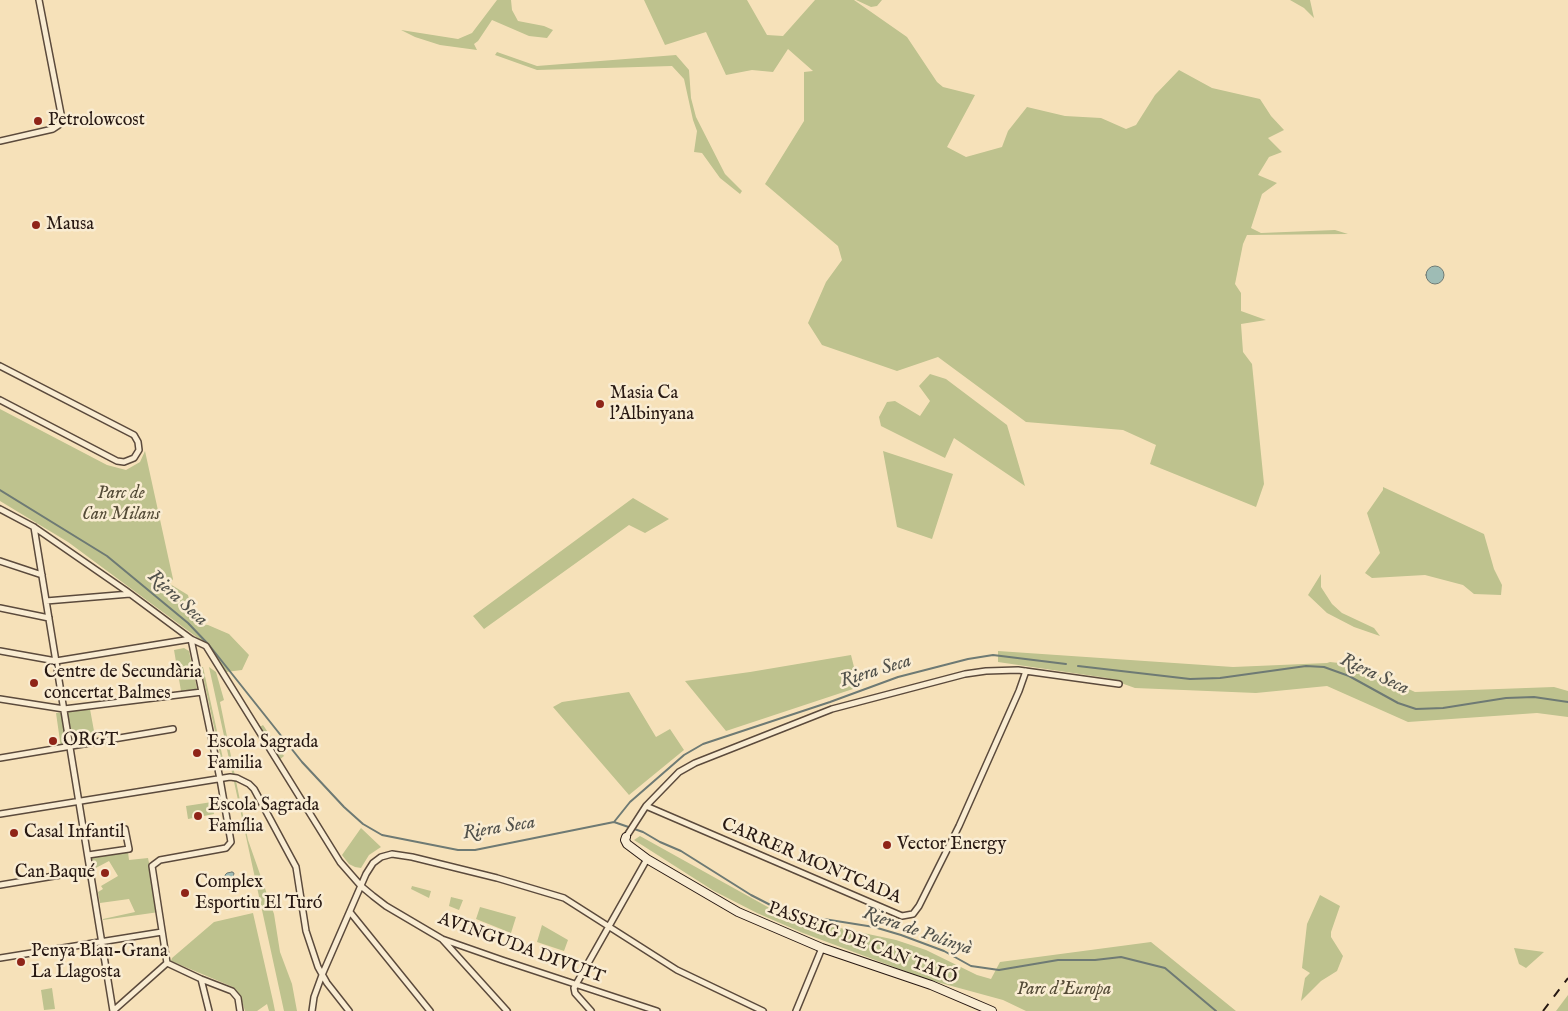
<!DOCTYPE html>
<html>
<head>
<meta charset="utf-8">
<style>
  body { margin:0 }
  canvas { display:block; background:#f6e1b9 }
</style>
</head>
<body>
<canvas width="1568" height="1011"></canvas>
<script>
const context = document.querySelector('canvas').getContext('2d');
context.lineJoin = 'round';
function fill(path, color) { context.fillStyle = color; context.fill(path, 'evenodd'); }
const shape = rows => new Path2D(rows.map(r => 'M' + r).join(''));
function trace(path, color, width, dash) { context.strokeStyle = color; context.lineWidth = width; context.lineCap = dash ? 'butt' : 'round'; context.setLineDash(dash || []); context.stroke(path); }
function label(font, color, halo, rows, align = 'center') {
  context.font = font + ' "IM FELL English",serif'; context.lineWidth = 5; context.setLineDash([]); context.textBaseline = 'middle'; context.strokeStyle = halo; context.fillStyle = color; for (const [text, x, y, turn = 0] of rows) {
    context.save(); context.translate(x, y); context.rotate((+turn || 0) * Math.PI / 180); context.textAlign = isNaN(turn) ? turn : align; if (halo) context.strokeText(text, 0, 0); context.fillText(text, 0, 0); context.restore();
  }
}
const green = shape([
  [497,0,511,0,512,10,518,21,544,26,553,30,547,38,529,36,492,20,478,41,474,44,477,50,440,45,415,37,401,30,458,39,472,33],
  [644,0,747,0,767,35,783,36,815,0,854,0,907,37,937,82,943,87,975,95,947,147,966,157,1002,147,1008,131,1027,107,1065,116,1101,118,1126,129,1136,125,1155,95,1179,70,1212,88,1260,99,1271,116,1284,130,1268,138,1282,152,1269,157,1258,175,1277,183,1262,194,1251,228,1261,233,1335,230,1348,234,1247,235,1243,244,1235,284,1241,293,1241,311,1266,320,1241,324,1243,352,1252,364,1264,484,1256,507,1150,464,1156,445,1123,430,1026,422,938,357,897,371,822,345,808,323,826,282,842,260,838,246,765,184,804,121,804,72,813,71,788,49,773,72,752,70,726,75,706,32,665,45],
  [856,0,882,0,877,6,871,7],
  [1290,0,1310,0,1314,18,1304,8],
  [497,52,537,66,676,55,689,70,691,98,696,117,725,174,742,191,740,194,720,178,702,153,694,152,697,131,693,120,684,79,672,66,537,70,495,55],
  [930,374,946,379,1007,425,1025,486,954,438,945,458,881,426,879,417,887,402,895,401,920,416,930,401,919,386],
  [0,409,107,465,126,470,140,462,145,451,173,579,170,584,188,595,195,625,201,624,208,625,229,634,249,655,242,670,226,672,206,644,68,542,0,501],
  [883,451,953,474,932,539,897,527],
  [1383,487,1484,534,1494,569,1502,585,1501,595,1474,594,1463,585,1425,575,1372,578,1365,573,1380,553,1367,513,1383,490],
  [633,498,669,519,645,533,629,525,484,629,473,616],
  [1321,574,1321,587,1332,604,1342,613,1374,628,1380,636,1354,627,1327,613,1308,595],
  [184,648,189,651,197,689,181,691,174,650],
  [998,651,1233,667,1327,663,1330,662,1357,665,1415,692,1554,687,1568,691,1568,717,1537,713,1408,722,1327,686,1256,693,1135,688,1107,678,998,662],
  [851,655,859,687,726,731,685,681,750,672],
  [201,667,203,667,225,768,223,768],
  [209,667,216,672,224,700,220,702,248,840,274,914,280,952,292,984,297,1011,284,1011],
  [629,692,656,737,670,729,684,750,629,795,553,707,562,702],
  [90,709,96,742,61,748,56,713],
  [263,725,284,756,279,760,258,728],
  [212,802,214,814,188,819,186,806],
  [361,828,381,847,369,855,361,868,355,867,349,864,342,855],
  [640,836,784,916,896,940,926,950,977,975,991,979,1000,962,1151,942,1236,1011,1026,1011,1003,1000,926,979,803,933,757,913,714,891,634,840],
  [128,852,129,860,148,858,159,912,103,920,103,919,135,912,129,899,100,903,98,892,103,889,101,886,118,876,109,861,92,870,91,857],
  [412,886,431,891,429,898,411,889],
  [1320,895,1340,906,1331,932,1331,937,1343,956,1337,971,1321,981,1301,1001,1305,978,1310,973,1302,968,1307,924],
  [451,897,463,900,459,910,449,906],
  [480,907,516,917,511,933,476,919],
  [253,913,273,1001,275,1011,269,1011,267,1004,257,1011,245,1011,240,995,233,987,171,961,172,958,214,922],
  [542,925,568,940,564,951,537,942],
  [1514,948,1544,952,1526,968,1519,964],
  [52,988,55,1009,44,1010,41,990],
  [1568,995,1568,1011,1556,1011]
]);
const water = shape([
  '1426 275a9 9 0 1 1 18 0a9 9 0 1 1-18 0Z',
  [232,872,234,873,233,878,235,880,235,887,237,888,236,892,223,887,222,882,225,878,225,875,227,873,232,872]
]);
const stream = shape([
  [0,490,107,556,188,623,209,645,302,762,344,807,363,824,382,835,458,850,475,850,614,822,630,802,684,755,703,744,830,702,898,677,968,659,993,655,1066,664],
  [1078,666,1190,679,1220,678,1306,666,1324,667,1349,676,1398,703,1416,709,1443,708,1506,698,1534,697,1568,702],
  [614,822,643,832,660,842,681,851,751,895,786,913,874,927,901,935,944,951,971,966,999,970,1058,960,1095,960,1121,957,1165,968,1216,1011]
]);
const street = shape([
  [0,141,53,129,59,125,62,119,39,0],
  [0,366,134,435,138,442,139,450,134,458,124,462,117,461,0,400],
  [0,509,34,527,125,590,191,639,206,646,340,862,361,886,373,896,386,906,442,939,502,960,657,1011],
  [34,527,113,1011],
  [0,561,42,575],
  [46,601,130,594],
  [0,608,49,618],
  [0,651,56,661,191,639,220,779,231,842,226,848,160,860,152,866,167,963],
  [0,699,64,709,202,692],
  [0,758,173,729],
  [646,806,902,916,913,914,919,906,959,826,1019,691,1026,671],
  [0,814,230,777,237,778,249,784,254,789,296,867,306,931,318,967,327,983,349,1011],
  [626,837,646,806,679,772,695,763,832,709,965,674,986,671,1018,670,1119,684],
  [88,855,129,849,125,829],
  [0,885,90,870],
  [350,912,430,1011],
  [442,939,507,1011],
  [0,958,162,932],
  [167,963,201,979,232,991,238,998,240,1011],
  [201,979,209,1011],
  [113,1011,167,963],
  [312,1011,314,997,322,975,366,874,373,863,381,857,392,854,412,857,497,878,564,898,677,970,763,1011],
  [591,1011,575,993,574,988,647,859],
  [796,1011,822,948]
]);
const secondary = shape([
  [626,837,625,840,627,844,647,859,738,912,822,948,931,985,992,1011]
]);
const rail = shape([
  [1543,1011,1568,978]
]);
const markers = [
  [38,121,5,"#8f2418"],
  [36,225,5,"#8f2418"],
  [600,404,5,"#8f2418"],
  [34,683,5,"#8f2418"],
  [53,741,5,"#8f2418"],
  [197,753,5,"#8f2418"],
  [198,816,5,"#8f2418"],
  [14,833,5,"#8f2418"],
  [887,845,5,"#8f2418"],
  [105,873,5,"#8f2418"],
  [185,893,5,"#8f2418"],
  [21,962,5,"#8f2418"]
];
const poiNames = [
  ["Petrolowcost",48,121],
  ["Mausa",46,225],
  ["Masia Ca",610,394],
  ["l'Albinyana",610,415],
  ["Centre de Secundària",44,673],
  ["concertat Balmes",44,694],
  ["ORGT",63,741],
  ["Escola Sagrada",207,743],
  ["Familia",207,764],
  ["Escola Sagrada",208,806],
  ["Família",208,827],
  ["Casal Infantil",24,833],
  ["Vector Energy",897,845],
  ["Can Baqué",95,873,"right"],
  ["Complex",195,883],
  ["Esportiu El Turó",195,904],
  ["Penya Blau-Grana",31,952],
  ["La Llagosta",31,973]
];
const parkNames = [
  ["Parc de",121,494],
  ["Can Milans",121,515],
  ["Parc d'Europa",1064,990]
];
const streetNames = [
  ["CARRER MONTCADA",811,862,23],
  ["PASSEIG DE CAN TAIÓ",862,944,21],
  ["AVINGUDA DIVUIT",521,949,20]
];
const waterNames = [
  ["Riera Seca",177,599,42],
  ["Riera Seca",876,672,-17],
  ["Riera Seca",1374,675,25],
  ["Riera Seca",499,829,-9],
  ["Riera de Polinyà",917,932,19]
];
fill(green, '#bec28e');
fill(water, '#9ebcb5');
trace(water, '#6e7a74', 1);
trace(stream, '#6e7a74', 2);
trace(street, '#5b4a3c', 8);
trace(secondary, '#271812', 10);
trace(street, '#f9ecd2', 5);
trace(secondary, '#f9ecd2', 8);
trace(rail, '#271812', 2, [9, 9]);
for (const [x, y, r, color] of markers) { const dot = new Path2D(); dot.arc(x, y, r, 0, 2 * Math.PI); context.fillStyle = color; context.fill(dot); trace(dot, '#f9ecd2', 2); }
label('18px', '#271812', '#f9ecd2', poiNames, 'left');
label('italic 18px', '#544b37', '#f9ecd2', parkNames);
label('18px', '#271812', '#f9ecd2', streetNames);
label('italic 19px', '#51514b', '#f9ecd2', waterNames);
</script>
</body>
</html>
